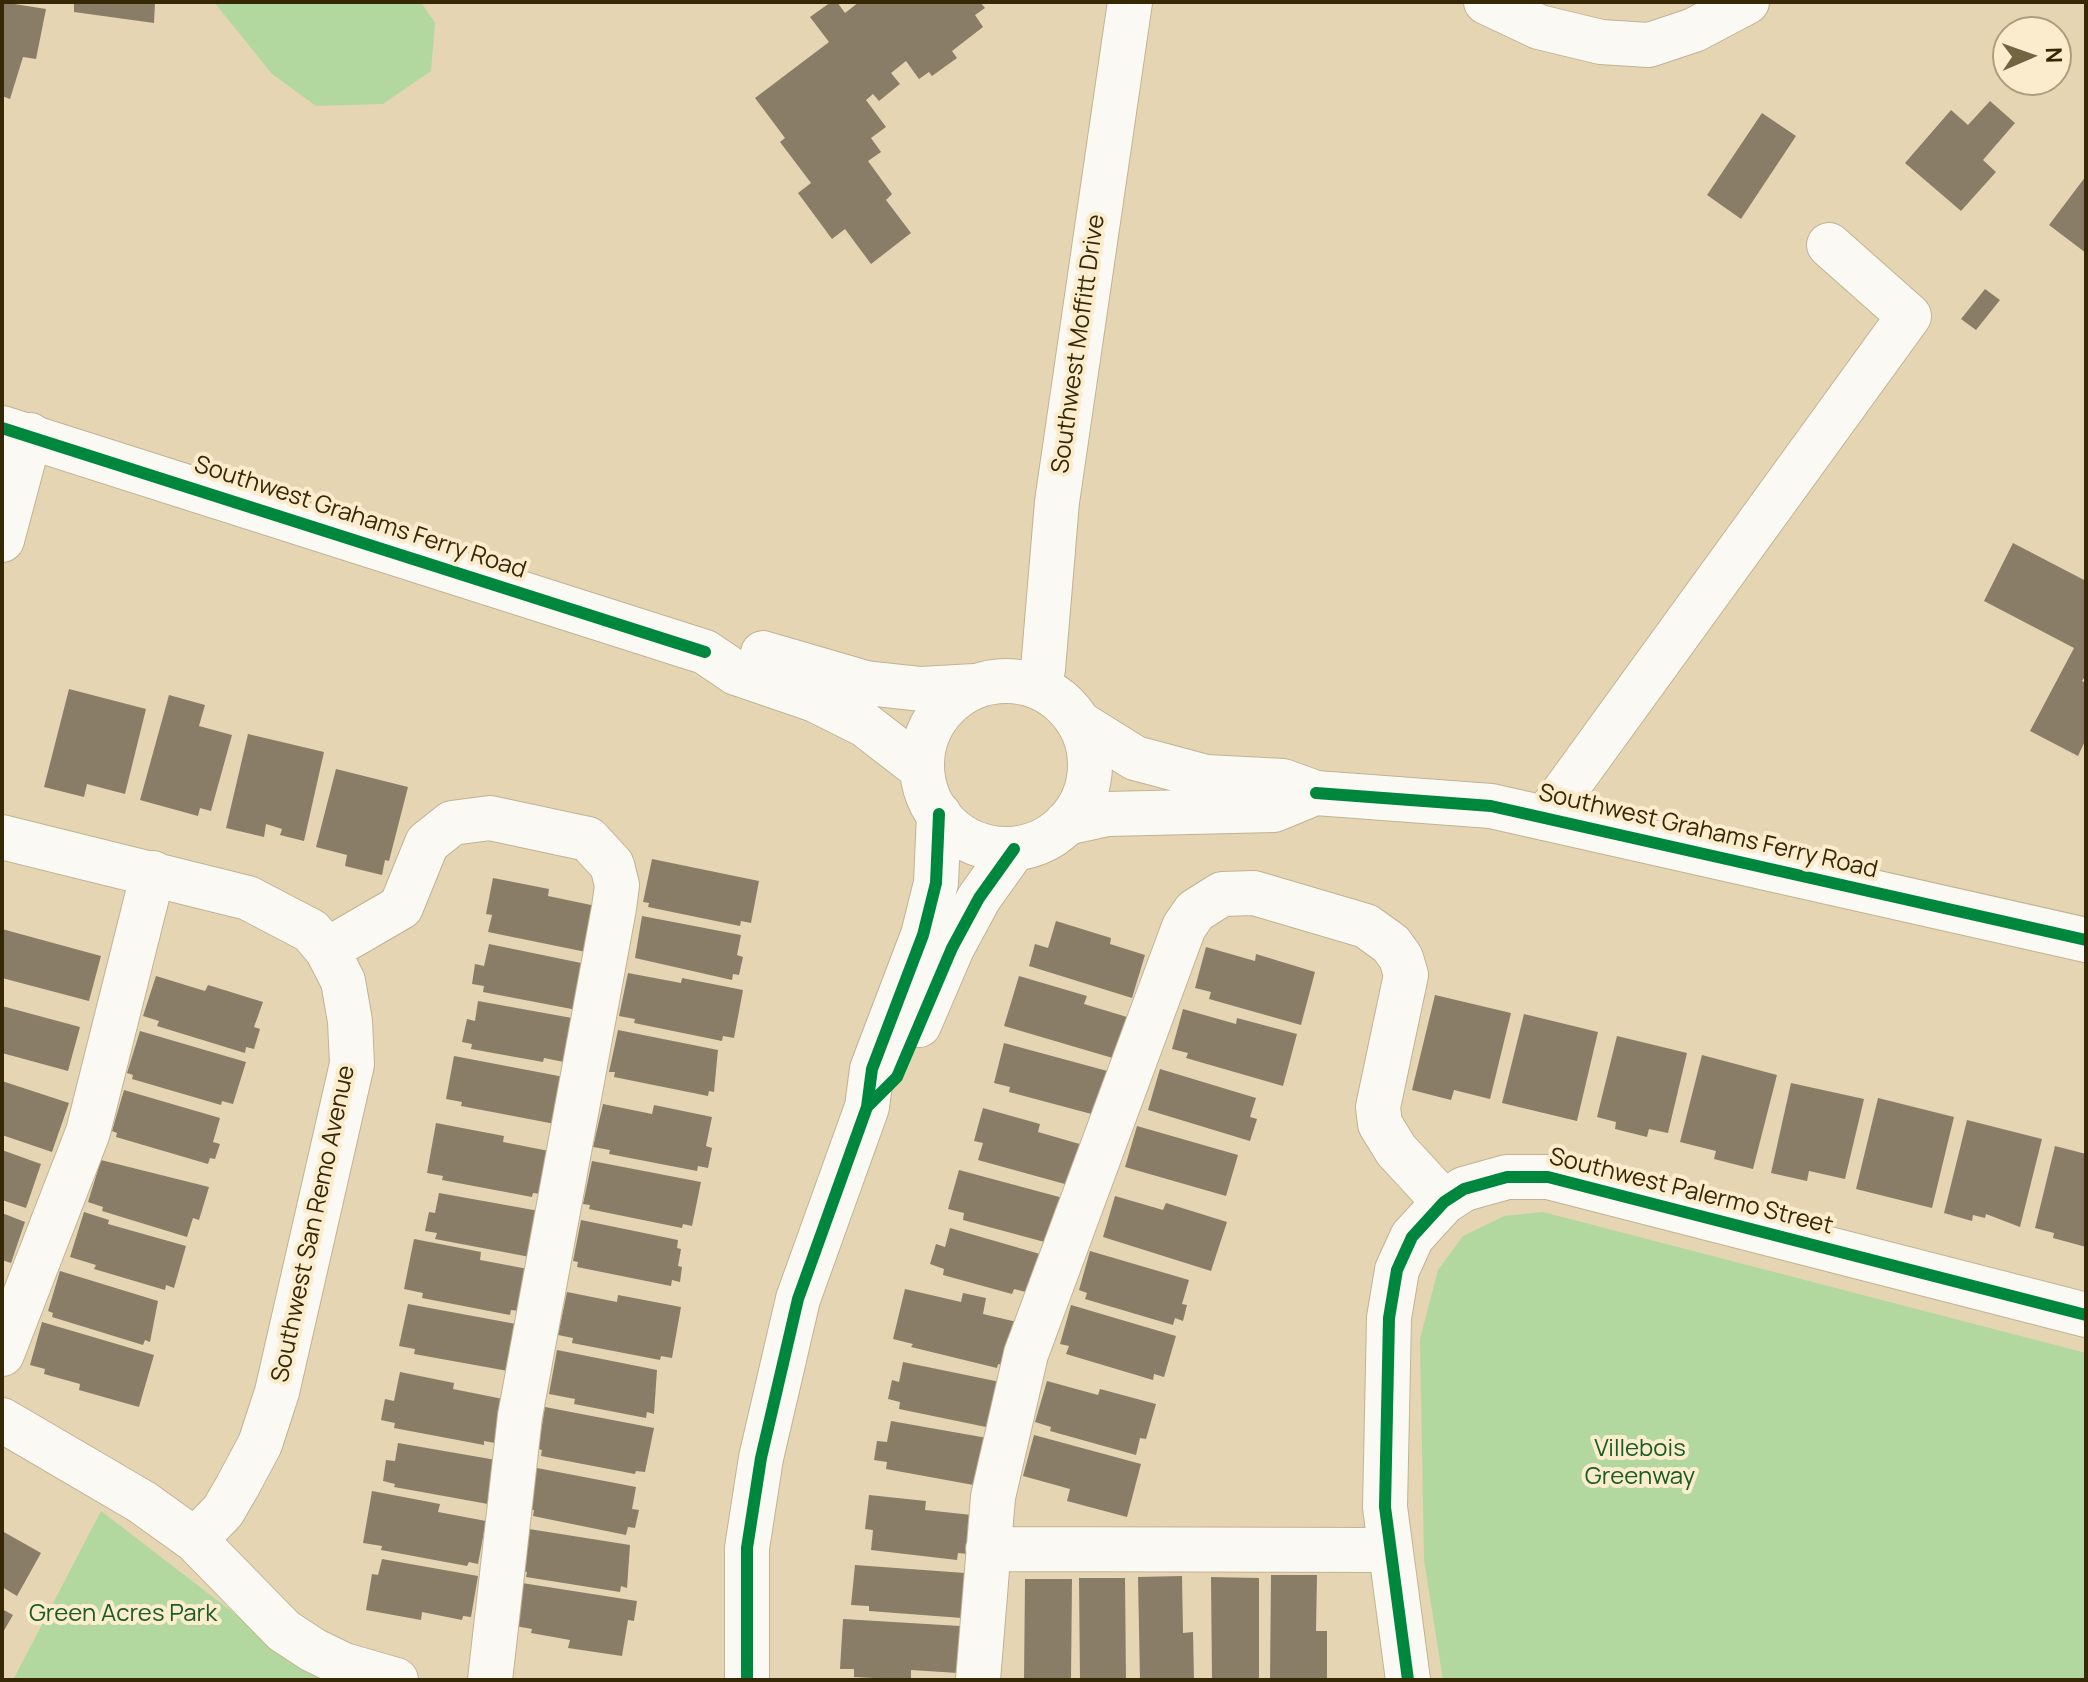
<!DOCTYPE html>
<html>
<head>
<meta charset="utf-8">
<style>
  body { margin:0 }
  #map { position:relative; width:2088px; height:1682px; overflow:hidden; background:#e5d5b3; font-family:Manrope,sans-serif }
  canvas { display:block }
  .frame { position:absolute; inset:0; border:4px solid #372805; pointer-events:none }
  .north { position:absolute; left:1992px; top:16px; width:80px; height:80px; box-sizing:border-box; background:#fbecce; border:2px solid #ad9e7e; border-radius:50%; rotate:88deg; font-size:22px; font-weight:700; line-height:32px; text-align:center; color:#372805 }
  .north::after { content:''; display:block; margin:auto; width:28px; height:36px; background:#746542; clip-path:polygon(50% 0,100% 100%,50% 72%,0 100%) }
</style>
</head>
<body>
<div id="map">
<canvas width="2088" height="1682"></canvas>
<div class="frame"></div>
<div class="north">N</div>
</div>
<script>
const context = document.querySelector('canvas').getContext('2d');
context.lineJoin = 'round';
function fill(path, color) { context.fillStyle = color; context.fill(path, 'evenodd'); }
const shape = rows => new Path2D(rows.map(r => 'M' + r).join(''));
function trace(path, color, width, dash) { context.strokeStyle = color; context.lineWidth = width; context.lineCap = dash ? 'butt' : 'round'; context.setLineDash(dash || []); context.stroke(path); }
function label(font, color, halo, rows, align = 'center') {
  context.font = font + ' Manrope,sans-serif'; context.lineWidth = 8; context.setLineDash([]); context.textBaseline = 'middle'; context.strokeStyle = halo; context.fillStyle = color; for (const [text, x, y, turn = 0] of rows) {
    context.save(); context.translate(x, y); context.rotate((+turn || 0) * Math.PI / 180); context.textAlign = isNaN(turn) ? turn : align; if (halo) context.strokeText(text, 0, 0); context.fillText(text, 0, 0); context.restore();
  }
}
const green = shape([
  [214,2,421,2,435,23,431,71,383,104,316,106,272,74],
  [1543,1212,2086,1353,2086,1680,1443,1680,1424,1560,1420,1339,1438,1270,1463,1236,1504,1216],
  [101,1511,321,1680,13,1680]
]);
const building = shape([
  [2,2,46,9,36,59,23,57,10,99,2,96],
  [74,2,155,2,154,23,74,12],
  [831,2,837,2,845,13,859,2,980,2,985,8,975,15,983,27,952,51,957,58,932,76,929,72,919,79,906,61,891,73,900,84,879,101,873,94,866,100,886,127,871,138,881,152,868,161,892,194,886,200,911,233,871,264,845,229,832,239,798,193,811,183,780,142,785,138,755,98,829,42,810,17],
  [1990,101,2015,123,1983,160,1996,172,1961,211,1905,163,1951,110,1968,125],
  [1762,113,1796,136,1741,219,1707,195],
  [2086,176,2086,253,2049,225],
  [1985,289,2000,300,1976,330,1961,319],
  [2013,543,2086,581,2086,675,2082,681,2086,683,2086,739,2078,756,2030,731,2074,648,1984,601],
  [69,689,146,709,125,794,87,784,84,797,44,787],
  [169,695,205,705,199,726,232,735,211,811,200,808,198,816,140,800],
  [248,734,324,752,304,841,280,835,282,829,266,824,264,837,226,828],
  [336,769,408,787,389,861,385,860,382,875,345,866,347,855,316,847],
  [652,859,759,881,751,923,741,921,740,926,648,907,649,903,643,902],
  [493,878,549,889,548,896,596,906,586,952,488,932,492,915,486,914],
  [642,916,741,935,737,955,743,957,739,975,733,974,732,980,635,958],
  [1056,921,1111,938,1110,944,1145,955,1132,998,1029,966,1035,944,1048,948],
  [2,929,101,956,89,1001,2,978],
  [489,944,586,964,577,1010,483,992,484,986,472,984,475,964,484,966],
  [1206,947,1255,961,1256,954,1315,972,1301,1025,1209,999,1211,992,1195,988],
  [628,973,681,983,682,978,743,990,734,1038,723,1036,722,1041,634,1023,635,1019,619,1016],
  [156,976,205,991,208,985,263,1002,254,1027,260,1029,254,1049,246,1047,245,1053,157,1026,159,1021,143,1016],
  [1019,976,1087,996,1084,1004,1127,1017,1116,1059,1004,1026],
  [1435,995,1511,1013,1490,1099,1454,1090,1451,1100,1412,1090],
  [478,1001,572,1018,564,1062,544,1058,543,1062,471,1049,472,1044,462,1042,467,1019,475,1021],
  [2,1006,80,1027,68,1071,2,1053],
  [1183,1009,1236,1024,1237,1018,1297,1034,1283,1086,1186,1058,1188,1053,1172,1049],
  [1524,1014,1598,1032,1577,1121,1502,1103],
  [618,1030,718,1050,714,1092,709,1091,708,1096,614,1077,615,1072,609,1072],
  [140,1031,246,1062,233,1104,222,1101,221,1105,132,1079,133,1075,127,1073],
  [1617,1036,1687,1053,1668,1133,1649,1129,1647,1137,1615,1129,1616,1122,1597,1117],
  [1004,1043,1111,1072,1099,1116,1009,1092,1010,1087,994,1083],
  [1702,1055,1777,1075,1753,1169,1714,1159,1716,1151,1680,1142],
  [454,1056,564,1077,555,1124,461,1106,462,1102,446,1099],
  [1160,1069,1256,1098,1250,1117,1257,1119,1250,1141,1148,1110],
  [2,1081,69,1103,52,1152,2,1135],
  [1791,1083,1864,1099,1845,1179,1809,1171,1807,1181,1771,1173],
  [124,1090,220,1118,213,1142,220,1144,215,1159,210,1158,208,1164,116,1137,117,1133,112,1131],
  [1878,1098,1954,1117,1932,1208,1856,1189],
  [603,1104,652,1114,654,1105,712,1117,706,1146,712,1148,708,1168,698,1166,697,1171,609,1154,610,1150,593,1147],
  [983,1108,1040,1124,1038,1132,1083,1145,1072,1186,978,1160,983,1143,974,1141],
  [1967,1120,2042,1139,2020,1227,1986,1214,1985,1218,1973,1215,1972,1221,1944,1213],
  [436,1123,504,1136,503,1142,549,1151,541,1194,533,1193,532,1197,442,1180,443,1176,427,1173],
  [1137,1126,1238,1155,1226,1196,1125,1167],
  [2055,1146,2086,1154,2086,1247,2053,1238,2054,1233,2035,1228],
  [2,1150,41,1164,26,1208,2,1200],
  [101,1160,209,1187,199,1220,193,1218,187,1237,102,1211,103,1207,88,1202],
  [592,1161,701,1182,692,1226,683,1224,682,1228,589,1209,590,1205,583,1204],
  [959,1170,1063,1198,1052,1244,963,1220,964,1213,948,1209],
  [439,1193,539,1211,530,1257,435,1239,437,1233,425,1231,429,1212,435,1213],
  [1115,1196,1163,1210,1166,1203,1227,1222,1211,1271,1103,1237],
  [84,1212,109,1220,108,1224,186,1246,174,1288,166,1285,165,1290,94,1269,96,1265,70,1257],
  [2,1213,25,1222,11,1263,2,1260],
  [581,1220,678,1240,677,1248,681,1249,678,1266,682,1267,680,1282,672,1280,671,1286,577,1267,578,1262,573,1261],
  [950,1228,1040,1254,1030,1293,1014,1289,1012,1294,943,1275,944,1269,930,1264,936,1244,945,1247],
  [414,1239,481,1252,480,1260,528,1269,520,1311,511,1310,510,1315,422,1298,423,1293,404,1289],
  [1090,1251,1189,1280,1182,1304,1187,1305,1183,1321,1175,1318,1173,1325,1085,1299,1087,1293,1079,1290],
  [60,1271,158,1301,150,1342,145,1340,143,1345,52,1317,53,1313,48,1311],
  [905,1289,961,1302,963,1293,986,1298,983,1314,1017,1322,1007,1366,998,1364,997,1368,911,1347,913,1344,893,1339],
  [567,1292,617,1302,618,1295,681,1307,672,1358,661,1356,660,1360,572,1343,573,1338,558,1335],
  [408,1304,516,1324,508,1371,414,1354,415,1349,399,1346],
  [1071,1305,1176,1336,1164,1377,1154,1374,1153,1380,1066,1354,1069,1346,1060,1344],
  [42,1322,154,1355,139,1407,79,1390,80,1384,44,1374,45,1369,30,1365],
  [557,1350,657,1370,654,1414,647,1412,646,1418,574,1404,575,1399,549,1394],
  [903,1362,1000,1382,991,1428,899,1409,900,1402,888,1399,892,1380,899,1382],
  [400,1372,454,1383,453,1389,503,1399,495,1443,484,1441,484,1445,394,1428,395,1423,381,1420,385,1399,394,1401],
  [1047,1381,1098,1395,1100,1389,1156,1404,1146,1439,1140,1438,1136,1455,1050,1431,1051,1427,1035,1422],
  [545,1407,654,1428,645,1472,636,1471,635,1474,541,1456,542,1450,538,1449],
  [891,1421,987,1438,979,1486,886,1469,887,1462,874,1460,877,1441,887,1442],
  [1034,1435,1141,1464,1127,1517,1067,1501,1070,1489,1023,1476],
  [398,1443,496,1460,488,1504,394,1487,395,1484,383,1481,386,1460,395,1461],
  [537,1468,636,1487,632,1509,639,1510,635,1528,628,1527,626,1535,533,1516,534,1510,528,1510],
  [372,1491,440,1504,438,1512,486,1521,478,1564,469,1562,467,1566,381,1550,382,1546,363,1543],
  [869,1495,926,1501,925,1510,972,1515,968,1554,958,1553,957,1560,871,1550,873,1530,865,1529],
  [529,1529,630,1545,627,1588,621,1586,620,1592,526,1577,527,1572,521,1571],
  [2,1531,41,1553,17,1596,2,1587],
  [382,1559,478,1576,471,1617,463,1616,462,1620,422,1612,421,1620,366,1610,372,1574,378,1575],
  [855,1565,965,1573,962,1618,869,1611,869,1606,851,1605],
  [1271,1575,1317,1575,1316,1631,1327,1631,1327,1680,1270,1680],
  [1182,1576,1183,1633,1193,1632,1194,1680,1140,1680,1138,1577],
  [1211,1577,1259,1578,1259,1678,1212,1680],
  [1079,1578,1125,1578,1126,1680,1080,1680],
  [1025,1579,1072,1579,1071,1680,1024,1680],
  [522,1583,637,1601,634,1621,628,1620,622,1656,568,1648,570,1640,531,1633,532,1629,515,1626],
  [2,1609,13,1615,2,1634],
  [843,1619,960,1626,958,1673,911,1670,911,1680,854,1677,854,1669,840,1669]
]);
const minor = shape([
  [1486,2,1539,27,1601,42,1649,45,1694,30,1747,2],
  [2,540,30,435],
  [1038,687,1043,669,1057,502,1130,2],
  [1545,818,1909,316,1829,245],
  [2,837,248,898,311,931,327,950,343,981,350,1021,352,1064,277,1392,260,1444,237,1487,223,1511,195,1540],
  [327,950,401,907,427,843,452,823,490,818,588,839,612,865,617,885,614,908,520,1416,490,1680],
  [919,1025,952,948,979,898,1014,849],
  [2,1354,88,1132,153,873],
  [2,1420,142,1502,195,1540,284,1631,313,1650,344,1665,396,1680],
  [988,1549,1389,1550],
  [747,1680,747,1548,761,1458,798,1299,867,1107,872,1069,923,935,936,883,939,814],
  [978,1680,993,1497,1026,1354,1184,927,1195,911,1222,894,1254,893,1366,926,1391,944,1401,958,1406,975,1378,1107,1380,1124,1396,1150,1444,1202],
  [1408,1680,1385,1507,1389,1318,1397,1270,1412,1237,1444,1202,1464,1189,1507,1177,1548,1177,2086,1315]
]);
const major = shape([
  [2,428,705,652,736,673,815,700,865,725,922,769],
  [763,653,866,683,921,689,975,686],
  '922 765a84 84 0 1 1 168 0a84 84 0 1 1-168 0Z',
  [1079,723,1135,758,1206,777,1283,781,1316,793,1491,806,2086,940],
  [1066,823,1107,814,1274,810,1308,796]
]);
const cycleway = shape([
  [2,428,705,652],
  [1316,793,1491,806,2086,940],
  [867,1107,897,1077,952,948,979,898,1014,849],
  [747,1680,747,1548,761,1458,798,1299,867,1107,872,1069,923,935,936,883,939,814],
  [1408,1680,1385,1507,1389,1318,1397,1270,1412,1237,1444,1202,1464,1189,1507,1177,1548,1177,2086,1315]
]);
const streetNames = [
  ["Southwest Moffitt Drive",1079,344,-82],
  ["Southwest Grahams Ferry Road",360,518,18],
  ["Southwest Grahams Ferry Road",1708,832,13],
  ["Southwest Palermo Street",1691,1192,14],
  ["Southwest San Remo Avenue",314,1224,-78]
];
const parkNames = [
  ["Villebois",1640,1449],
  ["Greenway",1640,1477],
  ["Green Acres Park",123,1614]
];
fill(green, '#b2d89f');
fill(building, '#8a7d68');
trace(minor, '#c0b394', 46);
trace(major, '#c0b394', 46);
trace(minor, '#fbf9f4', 44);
trace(major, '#fbf9f4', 44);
trace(cycleway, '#00873e', 12);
label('24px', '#372805', '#fbecce', streetNames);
label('24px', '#195d24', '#fbecce', parkNames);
</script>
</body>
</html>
